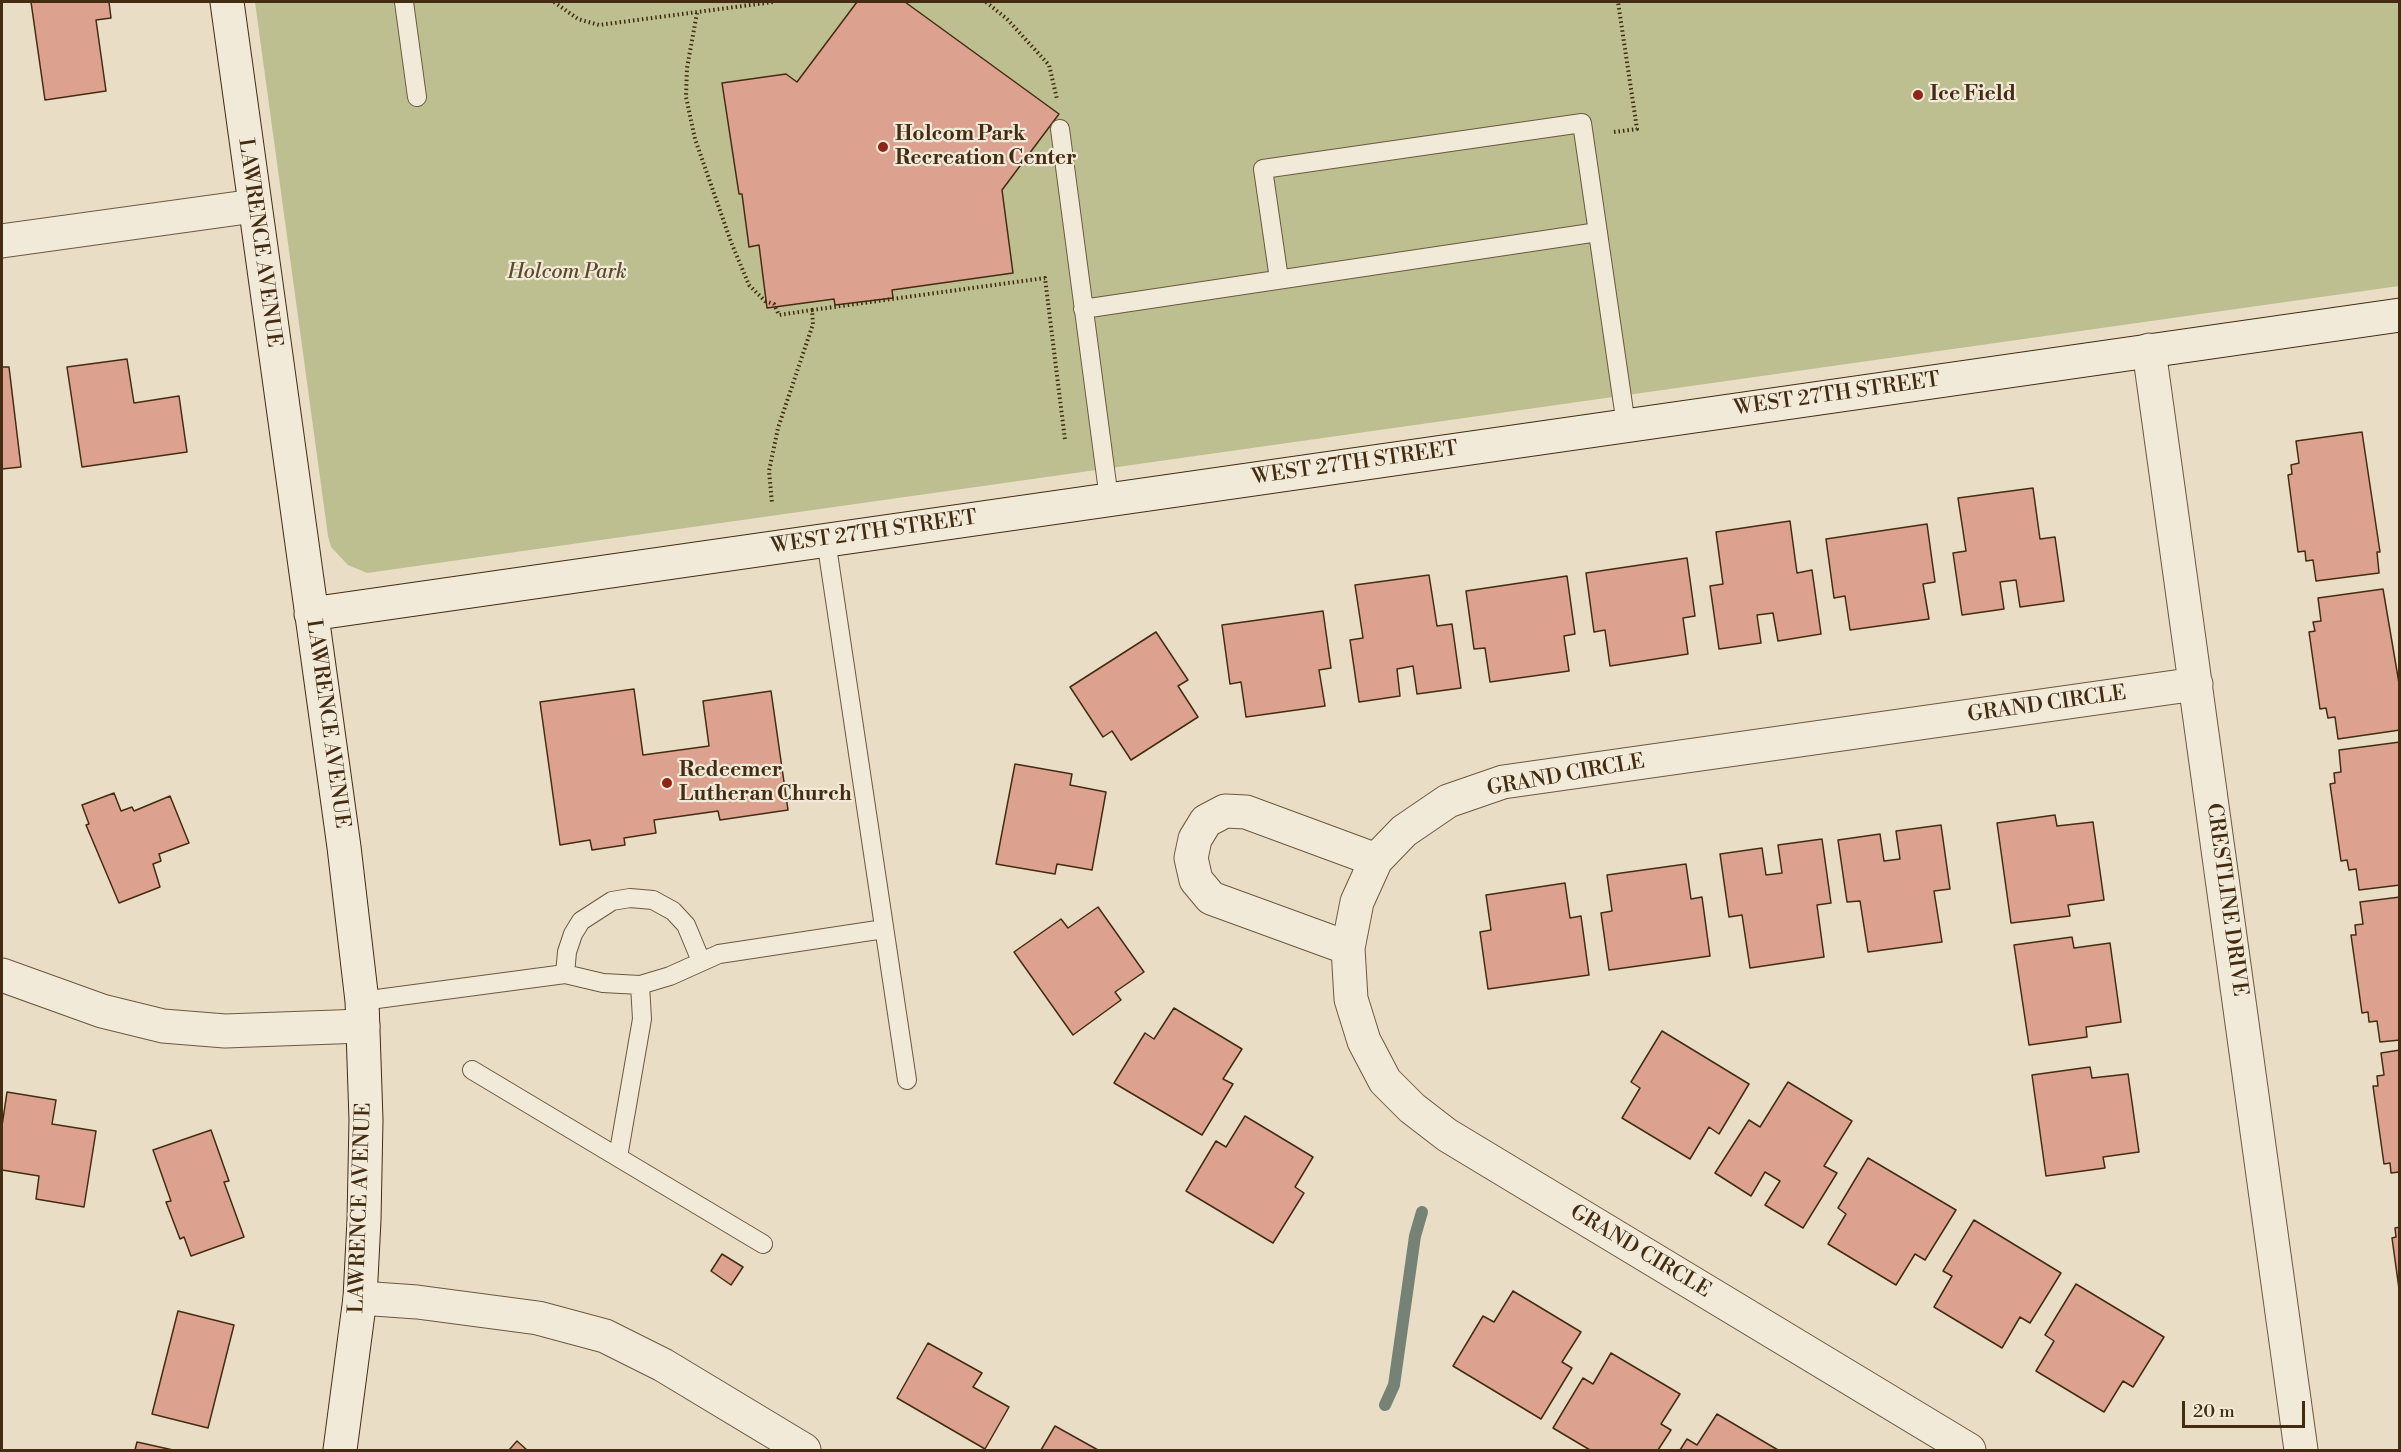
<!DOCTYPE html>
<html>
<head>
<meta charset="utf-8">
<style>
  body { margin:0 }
  #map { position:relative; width:2401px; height:1452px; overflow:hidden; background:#e9dec5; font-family:"Libre Bodoni",serif }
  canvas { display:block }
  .frame { position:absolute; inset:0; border:3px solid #432c11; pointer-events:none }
  .scale { position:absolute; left:2182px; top:1401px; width:123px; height:27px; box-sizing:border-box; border:3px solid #432c11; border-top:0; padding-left:8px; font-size:18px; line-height:21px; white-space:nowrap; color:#432c11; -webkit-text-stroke:4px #f1ead9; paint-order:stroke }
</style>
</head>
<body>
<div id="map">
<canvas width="2401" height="1452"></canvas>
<div class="frame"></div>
<div class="scale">20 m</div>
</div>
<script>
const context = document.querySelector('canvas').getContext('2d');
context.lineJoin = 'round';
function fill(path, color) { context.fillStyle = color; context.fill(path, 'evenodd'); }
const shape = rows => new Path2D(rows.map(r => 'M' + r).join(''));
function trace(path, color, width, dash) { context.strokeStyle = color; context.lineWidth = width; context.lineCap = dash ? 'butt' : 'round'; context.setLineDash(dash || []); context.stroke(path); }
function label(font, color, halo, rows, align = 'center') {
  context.font = font + ' "Libre Bodoni",serif'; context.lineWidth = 4.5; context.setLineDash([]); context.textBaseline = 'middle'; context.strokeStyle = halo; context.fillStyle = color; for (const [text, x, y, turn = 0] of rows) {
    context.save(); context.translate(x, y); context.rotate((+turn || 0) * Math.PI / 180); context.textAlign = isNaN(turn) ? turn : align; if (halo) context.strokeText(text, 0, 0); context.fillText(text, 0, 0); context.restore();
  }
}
const green = shape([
  [255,2,2399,2,2399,286,367,573,348,565,331,547,328,536]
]);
const stream = shape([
  [1385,1405,1394,1385,1415,1236,1422,1212]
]);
const building = shape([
  [31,2,109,2,111,18,96,20,106,91,45,100,31,2],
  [857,2,905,2,1059,114,1002,190,1013,273,892,290,893,298,835,305,834,299,767,308,759,245,749,247,742,194,739,194,722,83,786,74,797,82,857,2],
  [127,359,134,403,179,396,187,452,82,467,67,367,127,359],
  [2,367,9,367,21,467,2,469,2,367],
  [2362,432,2380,552,2377,552,2379,573,2316,581,2313,560,2306,561,2305,551,2298,552,2288,475,2292,474,2291,465,2299,463,2296,441,2362,432],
  [2033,488,2040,539,2055,537,2064,601,2020,607,2016,580,2000,582,2004,609,1962,615,1953,553,1966,551,1958,498,2033,488],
  [1790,521,1797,573,1812,570,1821,634,1778,641,1773,613,1757,615,1761,643,1719,649,1710,586,1723,584,1716,532,1790,521],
  [1927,524,1935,582,1923,584,1929,619,1850,630,1845,596,1834,598,1826,539,1927,524],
  [1687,558,1695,616,1683,618,1688,654,1610,666,1605,630,1594,632,1586,573,1687,558],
  [1429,575,1437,626,1452,624,1461,688,1417,694,1413,666,1397,669,1400,696,1359,702,1350,640,1363,638,1355,585,1429,575],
  [1567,576,1575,634,1564,636,1569,671,1490,682,1485,648,1474,649,1466,591,1567,576],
  [2383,589,2400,689,2400,730,2338,739,2335,717,2328,718,2326,708,2320,709,2309,632,2315,631,2313,622,2321,621,2318,598,2383,589],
  [1323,611,1331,668,1319,670,1325,706,1246,717,1241,682,1230,684,1222,625,1323,611],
  [1156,632,1188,680,1178,686,1198,717,1131,760,1112,731,1103,737,1070,687,1156,632],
  [634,689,643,755,709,746,703,701,771,691,788,810,720,820,718,811,654,820,656,833,624,838,625,845,592,850,590,840,560,845,540,702,634,689],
  [2400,742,2400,885,2359,890,2356,869,2349,870,2347,860,2341,861,2330,784,2335,783,2334,773,2341,772,2339,750,2400,742],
  [1015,764,1072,774,1070,785,1106,792,1092,870,1057,864,1055,874,996,864,1015,764],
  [114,793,121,811,132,807,134,811,170,796,189,843,159,854,161,861,153,864,160,887,119,903,86,825,89,824,82,805,114,793],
  [2055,815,2057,826,2093,822,2104,900,2068,905,2070,916,2011,923,1997,823,2055,815],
  [1941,825,1950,889,1934,891,1942,942,1868,952,1860,901,1847,902,1838,840,1880,834,1884,861,1900,859,1896,831,1941,825],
  [1822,839,1831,903,1817,905,1824,957,1750,968,1742,915,1729,917,1720,854,1762,848,1766,875,1782,873,1778,845,1822,839],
  [1686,864,1691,899,1702,897,1710,956,1609,970,1601,913,1612,911,1607,875,1686,864],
  [1565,883,1570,918,1581,916,1589,975,1488,989,1480,932,1491,930,1486,895,1565,883],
  [2400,897,2400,1040,2380,1042,2377,1021,2369,1022,2368,1012,2362,1013,2351,935,2356,935,2355,925,2363,924,2360,902,2400,897],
  [1098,907,1144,972,1115,992,1121,1000,1073,1035,1014,952,1061,919,1068,928,1098,907],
  [2072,937,2074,948,2110,943,2121,1022,2086,1027,2087,1037,2029,1045,2014,945,2072,937],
  [1174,1008,1242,1049,1223,1079,1233,1084,1202,1135,1114,1083,1145,1033,1154,1039,1174,1008],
  [1662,1031,1749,1084,1719,1134,1709,1127,1690,1159,1622,1118,1640,1088,1631,1082,1662,1031],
  [2400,1050,2400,1178,2399,1172,2391,1173,2390,1163,2384,1164,2373,1086,2378,1086,2377,1076,2384,1075,2381,1053,2400,1050],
  [2090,1067,2092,1078,2128,1074,2139,1152,2103,1157,2105,1168,2046,1176,2032,1075,2090,1067],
  [1788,1082,1852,1121,1824,1166,1837,1173,1803,1228,1765,1205,1780,1181,1765,1172,1751,1196,1715,1173,1749,1120,1760,1127,1788,1082],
  [7,1092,56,1100,52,1124,96,1131,84,1207,36,1199,39,1176,2,1170,2,1126,7,1092],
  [1245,1116,1313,1157,1295,1187,1304,1193,1273,1243,1186,1191,1216,1141,1226,1147,1245,1116],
  [211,1130,229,1181,224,1182,244,1237,191,1256,184,1237,180,1239,166,1202,171,1201,153,1150,211,1130],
  [1868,1158,1956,1210,1925,1260,1915,1254,1896,1285,1828,1244,1846,1214,1838,1208,1868,1158],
  [1974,1220,2061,1273,2030,1323,2020,1317,2002,1348,1934,1307,1952,1276,1943,1271,1974,1220],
  [2400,1227,2400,1296,2392,1238,2396,1237,2395,1228,2400,1227],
  [722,1254,743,1267,731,1285,711,1271,722,1254],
  [2076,1284,2164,1337,2133,1387,2123,1381,2104,1412,2036,1371,2054,1341,2045,1335,2076,1284],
  [1513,1291,1581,1332,1562,1362,1572,1368,1541,1419,1453,1366,1483,1316,1494,1322,1513,1291],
  [178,1311,234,1325,208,1428,152,1414,178,1311],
  [928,1343,982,1373,973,1387,1009,1407,985,1449,897,1398,928,1343],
  [1611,1353,1680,1394,1661,1424,1671,1430,1658,1450,1590,1450,1553,1428,1583,1378,1593,1384,1611,1353],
  [1717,1414,1778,1450,1680,1450,1687,1439,1697,1445,1717,1414],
  [1055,1426,1098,1450,1041,1450,1055,1426],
  [517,1441,527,1450,509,1450,517,1441],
  [137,1442,173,1450,135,1450,137,1442]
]);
const path = shape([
  [554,2,578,19,599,25,773,2],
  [986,2,1007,19,1049,65,1057,99],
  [697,13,687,68,686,97,695,139,731,242,749,285,765,301,774,304,779,315,812,310,813,324,778,428,769,471,772,503],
  [1614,132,1637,129,1618,2],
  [812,310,1045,278,1065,440]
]);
const lane = shape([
  [404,2,417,97],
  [1060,129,1109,499],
  [1279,279,1263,169,1582,123,1626,425],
  [1083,309,1598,232],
  [826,540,907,1080],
  [565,974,567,952,573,934,581,921,612,901,630,898,653,900,673,911,686,925,701,961],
  [362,1001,565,974,603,983,640,985,670,976,719,954,884,929],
  [472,1070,763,1244],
  [618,1157,642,1019,640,985]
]);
const street = shape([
  [2,241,254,206],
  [2149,350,2301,1450],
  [1348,948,1211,898,1196,880,1191,858,1195,839,1206,821,1225,811,1246,812,1376,860],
  [2,975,102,1011,163,1026,225,1031,363,1026],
  [360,1298,417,1302,538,1318,605,1336,663,1365,804,1450],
  [1969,1450,1447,1135,1412,1108,1385,1081,1364,1041,1351,999,1348,948,1357,902,1376,860,1404,831,1448,801,1503,782,2196,684]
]);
const secondary = shape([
  [227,2,344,847,362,1001,366,1120,364,1220,360,1298,340,1450],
  [311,614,2400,315]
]);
const markers = [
  [1918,95,6,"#8f2418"],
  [883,147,6,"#8f2418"],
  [667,783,6,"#8f2418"]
];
const poiNames = [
  ["Ice Field",1930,95],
  ["Holcom Park",895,135],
  ["Recreation Center",895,159],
  ["Redeemer",679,771],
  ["Lutheran Church",679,795]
];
const streetNames = [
  ["LAWRENCE AVENUE",259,243,82],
  ["WEST 27TH STREET",1837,395,-8],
  ["WEST 27TH STREET",1355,464,-8],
  ["WEST 27TH STREET",874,533,-8],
  ["GRAND CIRCLE",2047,705,-8],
  ["LAWRENCE AVENUE",327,724,82],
  ["GRAND CIRCLE",1566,776,-10],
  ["CRESTLINE DRIVE",2226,900,82],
  ["LAWRENCE AVENUE",361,1208,-88],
  ["GRAND CIRCLE",1640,1252,31]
];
const parkNames = [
  ["Holcom Park",567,273]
];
fill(green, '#bdbf90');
trace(stream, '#758275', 12);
fill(building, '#dda28f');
trace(building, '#432c11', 1.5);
trace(lane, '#6c583e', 20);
trace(street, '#6c583e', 35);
trace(secondary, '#432c11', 35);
trace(path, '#432c11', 4, [1.5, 3]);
trace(lane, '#f1ead9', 18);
trace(street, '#f1ead9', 33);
trace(secondary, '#f1ead9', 33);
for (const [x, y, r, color] of markers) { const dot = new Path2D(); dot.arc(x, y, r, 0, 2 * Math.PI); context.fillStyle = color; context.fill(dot); trace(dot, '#f1ead9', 2); }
label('bold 21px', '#432c11', '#f1ead9', poiNames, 'left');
label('21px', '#432c11', '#f1ead9', streetNames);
label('italic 21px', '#5b492a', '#f1ead9', parkNames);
</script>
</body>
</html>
